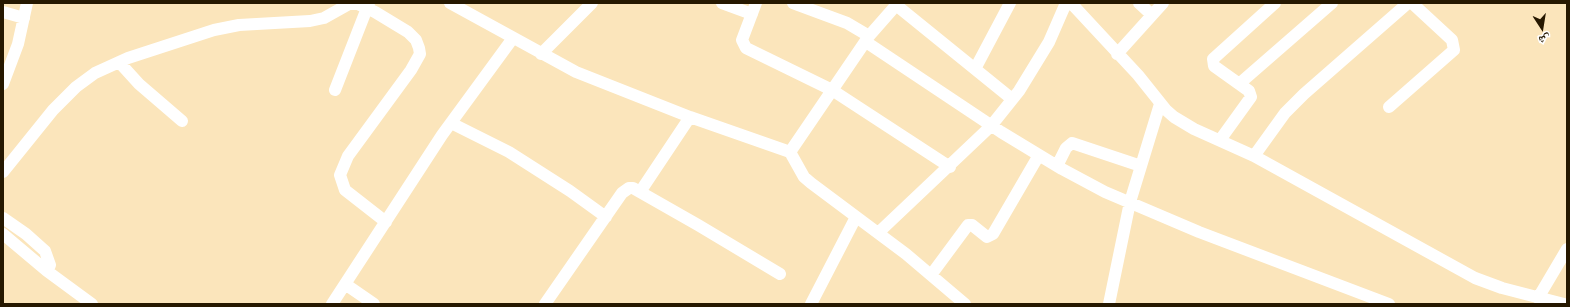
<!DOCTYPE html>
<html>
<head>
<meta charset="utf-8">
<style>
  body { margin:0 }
  #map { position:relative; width:1570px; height:307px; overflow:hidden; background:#fbe5bb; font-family:"Public Sans","Noto Naskh Arabic",sans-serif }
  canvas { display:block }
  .frame { position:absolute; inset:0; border:4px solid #261800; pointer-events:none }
  .north { position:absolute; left:1522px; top:8px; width:40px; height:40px; -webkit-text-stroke:3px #fff; paint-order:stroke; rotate:168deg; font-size:11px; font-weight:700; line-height:16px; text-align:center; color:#261800 }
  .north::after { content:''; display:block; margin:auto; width:14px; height:18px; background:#261800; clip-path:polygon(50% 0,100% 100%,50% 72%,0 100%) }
</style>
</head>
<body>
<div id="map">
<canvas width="1570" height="307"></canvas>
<div class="frame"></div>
<div class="north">ش</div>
</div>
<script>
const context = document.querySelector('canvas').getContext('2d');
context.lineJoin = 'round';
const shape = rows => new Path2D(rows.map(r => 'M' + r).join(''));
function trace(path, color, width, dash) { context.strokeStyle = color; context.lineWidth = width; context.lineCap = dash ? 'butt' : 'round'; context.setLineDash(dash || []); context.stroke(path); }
const street = shape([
  [450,3,576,72,690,117],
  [722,3,752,14],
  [756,3,742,40,746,48,832,90,950,167],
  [793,3,847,23,869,36],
  [1071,3,1138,75,1166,110,1174,117,1194,129,1254,156,1475,278,1502,288,1564,304],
  [1139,3,1152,15],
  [896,5,1012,99],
  [3,12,24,18],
  [866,42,1001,132,1062,169,1105,192,1199,232,1389,304],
  [541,54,592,3],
  [1117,54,1163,3],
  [119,62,139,84,182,121],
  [975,69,1010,3],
  [3,84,18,44,27,3],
  [1239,84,1332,3],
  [335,90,369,3],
  [1389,107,1454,50,1452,40,1412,3],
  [451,123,509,152,570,191,606,217],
  [1220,140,1251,97,1249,91,1214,66,1213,59,1275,3],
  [790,152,804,177,811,183,906,254,965,304],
  [1254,156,1285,113,1304,94,1408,3],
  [1057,166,1066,148,1072,143,1141,166],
  [3,172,53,110,76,87,95,73,128,58,214,30,239,25,310,21,324,18,349,4,358,4,375,12,408,32,416,40,419,48,420,54,411,70,348,156,340,175,345,190,386,222],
  [640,192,690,117,790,152,869,36,898,3],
  [3,218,26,234,45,251,50,265,47,271],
  [878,233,991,126,1019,91,1049,42,1066,3],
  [3,234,47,271,92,304],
  [931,275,968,225,972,225,987,237,993,234,1039,155],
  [345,284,374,304],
  [1538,298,1567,249],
  [332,304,442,135,513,38],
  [545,304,622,193,629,188,633,188,698,225,780,274],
  [811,304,856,217],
  [1109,304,1130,202,1160,104]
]);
trace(street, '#fff', 12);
</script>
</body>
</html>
